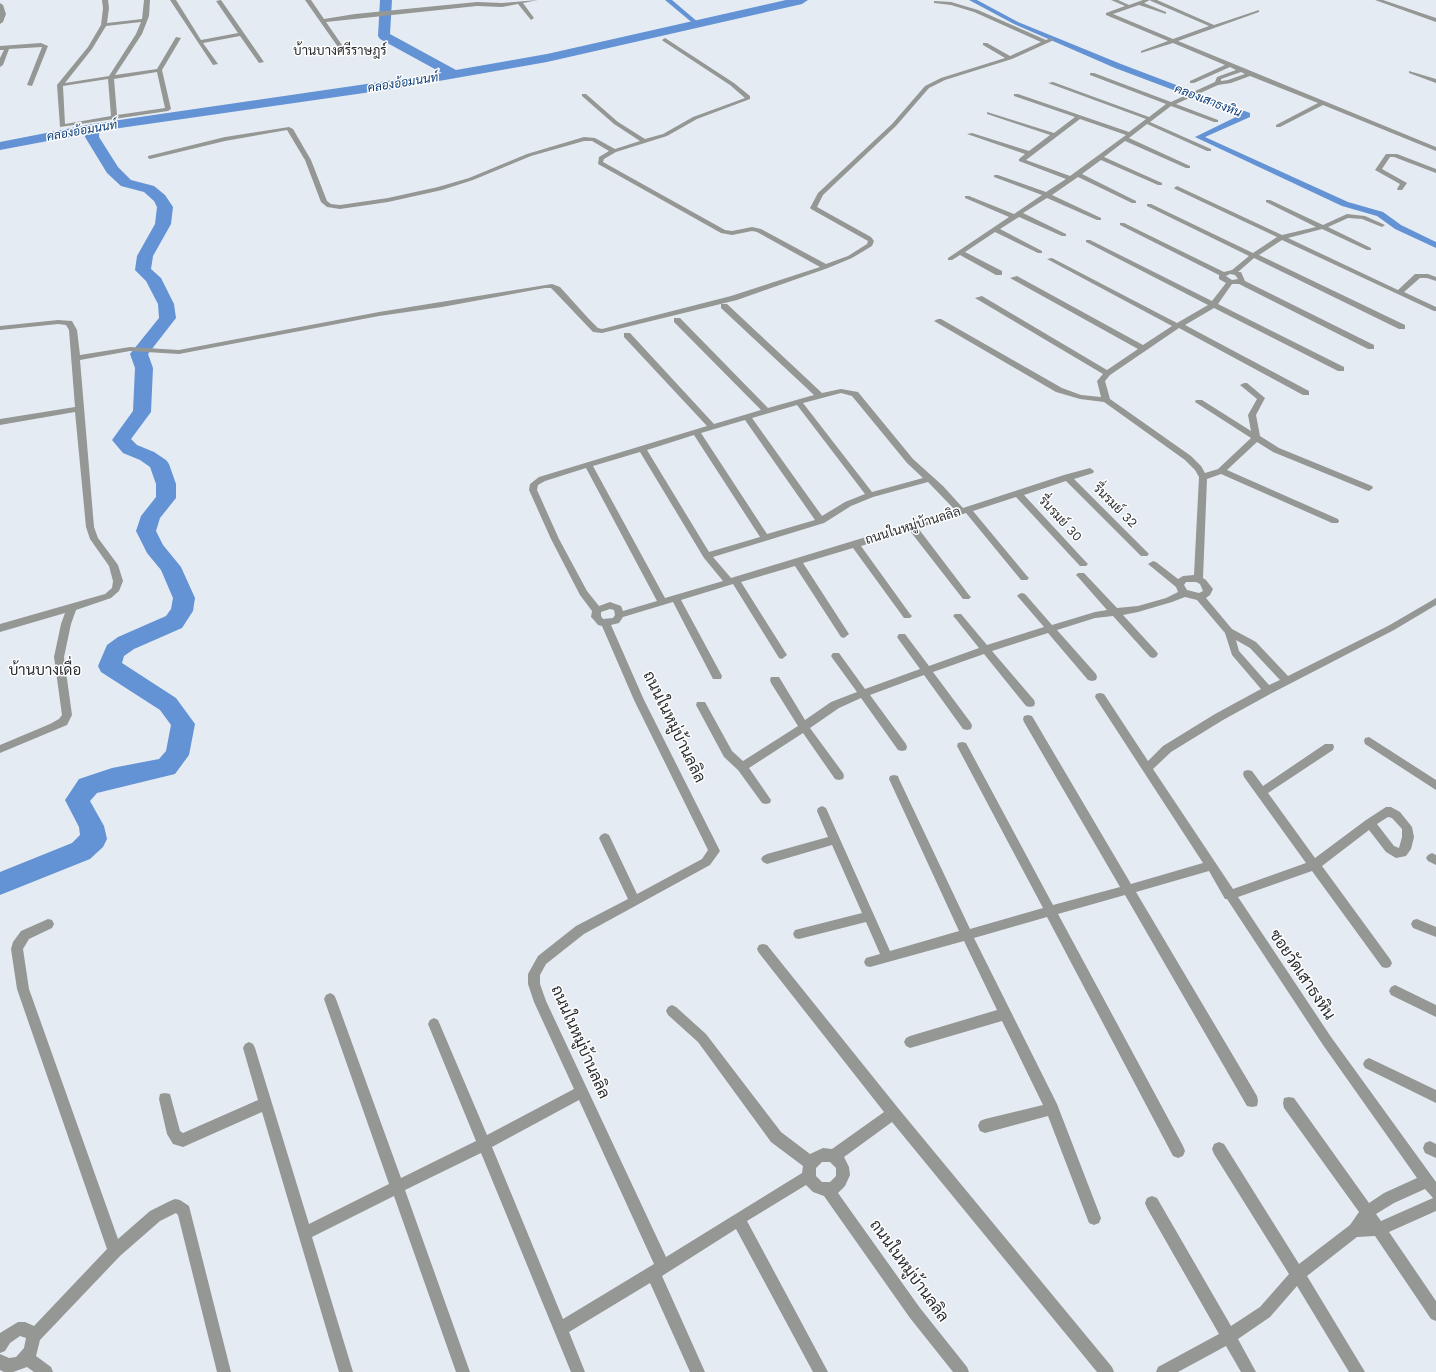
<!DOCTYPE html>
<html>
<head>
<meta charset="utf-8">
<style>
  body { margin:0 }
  canvas { display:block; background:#e5ebf2 }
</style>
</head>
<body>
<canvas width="1436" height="1372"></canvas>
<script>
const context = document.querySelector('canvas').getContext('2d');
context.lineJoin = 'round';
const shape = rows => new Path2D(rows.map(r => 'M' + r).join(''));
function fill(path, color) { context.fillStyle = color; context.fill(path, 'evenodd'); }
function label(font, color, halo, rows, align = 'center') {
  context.font = font + ' "Work Sans",Sarabun,sans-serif'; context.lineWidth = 3; context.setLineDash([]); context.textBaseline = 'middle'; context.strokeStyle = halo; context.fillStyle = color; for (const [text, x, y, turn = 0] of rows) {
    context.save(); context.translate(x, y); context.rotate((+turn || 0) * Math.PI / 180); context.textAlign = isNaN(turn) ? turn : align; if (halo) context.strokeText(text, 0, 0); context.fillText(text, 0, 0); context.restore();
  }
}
const canal = shape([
  [665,0,672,0,699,23,699,25,695,25,665,0],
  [969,0,977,0,1018,22,1121,64,1250,113,1250,117,1205,137,1348,202,1383,212,1401,225,1436,242,1436,248,1395,229,1377,216,1342,206,1195,137,1240,115,1115,68,1014,24,969,0]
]);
const river = shape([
  [380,0,392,0,390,34,456,70,547,54,786,0,808,0,802,4,547,62,399,88,99,131,99,137,118,167,131,180,154,186,165,195,173,207,171,224,153,256,151,269,161,278,174,304,176,318,148,354,153,368,151,412,131,439,137,445,154,452,166,460,169,464,176,484,176,498,160,518,156,531,163,545,181,567,195,598,193,611,182,628,134,649,124,656,122,663,176,698,195,724,189,755,175,774,97,793,90,801,104,826,107,839,103,847,90,859,0,895,0,872,72,843,80,835,79,827,65,800,79,779,112,768,159,759,166,751,171,725,160,710,101,672,98,666,107,645,118,637,166,616,171,609,173,598,161,570,147,553,136,531,141,516,156,497,156,484,150,467,140,460,123,453,112,440,133,411,135,368,130,354,159,318,158,304,146,281,135,270,137,256,155,224,157,207,154,201,144,192,121,186,107,173,85,137,85,134,0,150,0,142,92,124,442,73,380,39,378,36,380,0]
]);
const street = shape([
  [102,0,108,0,109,8,107,23,142,19,144,0,150,0,149,16,142,34,115,75,157,69,176,37,181,38,162,70,171,109,168,111,60,127,57,85,88,47,101,25,103,8,102,0],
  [141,22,136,34,109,76,65,83,92,49,106,26,141,22],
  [157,72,165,108,117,115,114,79,157,72],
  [108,79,111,116,65,124,63,86,108,79],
  [170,0,176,0,201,40,238,33,216,1,221,0,264,62,259,63,240,36,203,43,218,64,213,65,170,0],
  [305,0,311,0,324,19,355,14,477,2,502,3,538,0,523,3,534,18,531,20,518,4,502,7,477,6,326,22,342,45,355,47,355,49,353,50,338,47,305,0],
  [1111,0,1118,0,1129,5,1143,0,1157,0,1214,25,1259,10,1259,12,1178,41,1436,147,1436,151,1323,105,1280,127,1276,127,1276,125,1318,103,1250,76,1231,83,1218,85,1176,104,1218,120,1218,122,1214,122,1171,106,1150,122,1211,149,1211,151,1207,151,1147,124,1129,138,1190,166,1190,168,1186,168,1125,141,1104,157,1162,183,1162,185,1158,185,1101,160,1082,174,1136,201,1136,203,1132,203,1078,177,1052,195,1101,218,1101,220,1097,220,1047,198,1023,213,1066,234,1066,236,1062,236,1019,217,1000,229,1042,251,1042,253,1038,253,995,232,965,252,1002,271,1002,275,996,275,960,255,952,260,948,260,948,258,1009,217,965,198,965,196,969,196,1014,214,1042,195,994,177,994,175,998,175,1046,192,1066,179,1019,161,1019,159,1025,154,967,134,972,133,1029,151,1050,135,987,114,987,112,1054,133,1075,117,1014,96,1014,94,1018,94,1129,132,1146,119,1048,83,1053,82,1149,117,1166,104,1090,75,1090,73,1094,73,1171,102,1215,82,1217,77,1236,70,1230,67,1194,83,1190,83,1190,81,1225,65,1173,43,1141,53,1141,51,1168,41,1106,15,1106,13,1125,6,1111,0],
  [1150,0,1151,1,1209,26,1173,39,1113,14,1139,5,1166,14,1166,12,1144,3,1150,0],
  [1241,72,1245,74,1228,80,1221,81,1221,79,1241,72],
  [1080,119,1126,135,1070,176,1026,160,1080,119],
  [1375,0,1383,0,1436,18,1436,22,1375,0],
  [934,1,951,2,978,10,1046,40,1051,38,1054,40,1012,59,945,80,929,88,896,126,823,195,817,207,871,237,874,241,872,246,852,258,828,268,737,300,602,333,593,332,554,291,551,288,545,288,442,307,379,316,179,354,130,351,80,360,94,527,98,538,118,565,123,581,119,591,111,598,76,610,71,624,64,657,72,715,67,725,0,753,0,745,50,724,59,719,62,715,54,657,61,624,65,613,0,632,0,624,105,594,112,588,113,581,109,566,90,539,86,527,75,412,0,425,0,419,75,407,69,330,66,325,58,324,0,330,0,326,58,320,72,321,77,330,80,355,130,347,179,350,379,312,552,284,560,287,588,318,598,328,602,329,731,296,820,267,757,232,752,231,732,235,721,233,598,164,599,157,609,151,592,141,584,141,531,156,473,180,442,190,388,202,340,209,327,207,321,202,305,160,287,130,225,141,150,159,148,158,148,156,225,137,289,127,293,129,311,160,327,201,331,204,340,205,388,198,438,187,469,178,527,154,584,137,595,138,615,149,640,141,614,124,582,96,582,94,586,94,618,122,645,139,663,134,693,117,745,98,730,85,663,41,662,40,665,38,734,83,750,96,750,99,697,119,667,136,616,152,604,159,603,162,725,230,732,231,752,227,761,229,826,264,848,256,867,244,868,241,811,209,810,208,818,193,892,124,925,86,941,78,1005,58,983,45,983,43,987,43,1010,56,1041,42,974,12,951,5,934,3,934,1],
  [0,3,3,5,6,14,3,22,0,24,0,3],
  [41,43,48,46,32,86,27,85,42,47,9,49,3,65,0,67,0,58,4,50,0,50,0,46,41,43],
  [1409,71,1436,79,1436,83,1409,73,1409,71],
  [1386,154,1397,154,1436,169,1436,173,1394,157,1390,157,1382,169,1407,183,1402,190,1398,190,1397,189,1400,184,1375,170,1386,154],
  [1177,186,1282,235,1316,227,1266,202,1266,200,1270,200,1323,225,1347,214,1365,216,1385,225,1382,227,1362,219,1348,218,1328,227,1371,248,1371,250,1367,250,1322,229,1288,238,1398,290,1415,274,1428,274,1436,277,1436,281,1427,278,1420,278,1404,292,1436,307,1436,311,1434,311,1282,240,1259,255,1405,325,1405,329,1399,329,1254,258,1238,272,1241,272,1245,281,1374,345,1374,349,1368,349,1239,284,1232,284,1218,304,1344,367,1344,371,1338,371,1214,308,1185,325,1309,391,1309,395,1303,395,1179,328,1110,375,1105,381,1110,399,1191,456,1201,466,1205,473,1218,469,1251,438,1195,402,1196,400,1202,400,1251,431,1248,415,1257,399,1240,385,1244,383,1247,383,1265,398,1256,415,1260,436,1279,448,1372,486,1373,488,1369,491,1366,490,1273,452,1257,442,1227,470,1338,519,1339,521,1338,523,1332,523,1221,474,1207,479,1203,578,1206,580,1213,589,1210,595,1206,598,1232,629,1256,642,1288,676,1388,626,1436,598,1436,605,1394,630,1272,693,1223,720,1171,752,1153,769,1233,889,1306,863,1244,777,1243,774,1244,771,1248,770,1252,771,1263,786,1325,744,1333,744,1334,747,1333,750,1268,793,1315,858,1366,820,1386,807,1391,807,1400,812,1412,827,1414,837,1411,849,1406,856,1396,858,1386,852,1369,830,1322,866,1390,959,1392,963,1390,967,1386,968,1382,967,1312,871,1238,897,1331,1037,1436,1182,1436,1211,1389,1232,1436,1301,1436,1321,1431,1319,1375,1236,1357,1237,1307,1276,1365,1372,1349,1372,1297,1286,1270,1317,1238,1339,1256,1372,1241,1372,1226,1346,1178,1372,1156,1372,1158,1367,1219,1334,1147,1208,1145,1203,1147,1198,1152,1196,1157,1198,1231,1326,1260,1307,1289,1274,1214,1154,1212,1149,1214,1144,1219,1142,1224,1144,1299,1264,1350,1225,1359,1212,1284,1108,1283,1103,1284,1098,1289,1097,1294,1098,1369,1203,1384,1193,1417,1178,1323,1045,1227,899,1225,899,1209,871,1136,892,1257,1096,1258,1101,1257,1106,1252,1107,1247,1106,1125,895,1058,914,1183,1146,1185,1151,1183,1156,1178,1158,1173,1156,1047,917,974,938,1057,1104,1101,1218,1099,1223,1094,1225,1089,1223,1048,1116,985,1133,980,1131,978,1126,980,1121,985,1119,1043,1105,1002,1021,910,1048,906,1046,904,1042,906,1038,910,1036,997,1010,964,941,870,967,866,966,864,962,866,958,880,954,866,922,799,939,795,938,793,934,795,930,799,929,862,913,832,845,767,864,763,862,761,859,763,856,767,854,828,837,817,811,818,808,822,806,826,808,890,951,959,931,889,779,890,776,894,775,898,776,899,779,970,929,1043,908,957,746,958,743,962,742,966,743,1053,905,1120,887,1024,722,1023,719,1024,716,1028,715,1032,716,1131,884,1203,863,1095,697,1096,694,1100,693,1104,694,1148,761,1163,746,1215,714,1261,689,1232,655,1225,633,1197,600,1185,597,1172,602,1138,612,1123,615,1156,651,1158,654,1156,657,1153,658,1150,657,1113,616,1095,618,1057,630,1096,674,1097,677,1096,680,1092,681,1088,680,1048,633,992,651,1034,700,1035,703,1034,706,1030,707,1026,706,984,654,933,672,971,723,972,726,971,729,967,730,963,729,924,675,870,695,906,744,907,747,906,750,902,751,898,750,861,698,839,708,810,728,843,773,844,776,843,779,839,780,835,779,803,733,749,768,771,800,770,803,766,804,762,803,738,770,724,757,696,705,697,702,705,702,732,751,743,761,798,726,771,683,770,680,771,677,779,677,805,720,831,702,857,692,833,659,831,656,833,653,839,653,865,689,920,669,899,640,897,637,899,634,905,634,929,666,979,648,955,618,953,616,955,614,961,614,987,645,1044,627,1019,598,1017,596,1019,594,1022,593,1025,594,1052,625,1095,612,1107,610,1078,577,1076,575,1078,573,1084,573,1117,608,1138,606,1166,598,1178,592,1176,587,1148,564,1153,561,1156,562,1178,579,1183,576,1194,575,1199,477,1195,470,1185,460,1104,402,1080,399,1056,392,934,321,938,319,941,319,1062,388,1081,395,1101,397,1097,381,1103,374,975,298,982,296,1107,370,1138,349,1010,278,1017,276,1143,345,1172,326,1047,259,1052,258,1177,323,1208,305,1086,242,1086,240,1090,240,1212,301,1226,283,1219,279,1219,275,1120,225,1120,223,1124,223,1224,272,1232,270,1249,256,1147,206,1147,204,1151,204,1253,253,1277,237,1175,189,1174,188,1177,186],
  [1230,274,1235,275,1238,279,1232,280,1226,276,1230,274],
  [1186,582,1196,582,1200,584,1203,591,1199,593,1187,590,1184,585,1186,582],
  [1236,640,1250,648,1280,680,1269,685,1239,651,1236,640],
  [1388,817,1392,818,1402,829,1402,837,1399,848,1394,846,1377,824,1388,817],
  [1425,1189,1433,1198,1381,1221,1376,1214,1394,1203,1425,1189],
  [721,304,727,304,822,393,841,389,858,392,913,459,943,486,963,508,1064,475,1090,468,1094,471,1093,473,1074,479,1149,554,1147,556,1141,556,1066,481,1024,495,1086,562,1088,564,1086,566,1080,566,1016,497,973,511,1027,576,1029,578,1027,580,1021,580,966,513,918,528,969,595,971,597,969,599,963,599,910,531,861,546,910,614,912,616,910,618,904,618,853,548,803,563,849,634,844,638,841,637,795,566,741,582,787,655,782,659,779,658,733,584,681,600,722,676,721,679,713,679,673,602,623,617,619,623,611,625,644,700,720,851,710,865,584,934,546,964,540,975,540,984,546,1001,666,1257,802,1173,803,1166,771,1142,698,1042,668,1015,666,1011,668,1007,672,1005,676,1007,706,1034,781,1132,810,1154,823,1148,832,1149,884,1112,759,953,757,949,759,945,763,944,767,945,898,1108,1112,1367,1114,1372,1097,1372,892,1122,844,1157,849,1167,850,1175,845,1186,838,1193,920,1308,967,1367,969,1372,953,1372,910,1318,824,1196,813,1192,806,1185,747,1221,828,1372,813,1372,736,1229,662,1276,705,1372,690,1372,650,1283,569,1332,585,1372,571,1372,481,1153,405,1190,470,1372,456,1372,394,1196,312,1237,353,1372,339,1372,262,1112,183,1147,173,1144,167,1134,159,1099,160,1094,165,1093,170,1094,180,1131,183,1133,258,1100,243,1048,245,1044,249,1042,253,1044,255,1048,309,1224,389,1184,324,999,326,995,330,993,334,995,336,999,401,1178,476,1141,428,1024,430,1020,434,1018,438,1020,487,1135,574,1089,534,1002,528,984,528,974,538,956,576,926,628,899,599,838,601,835,605,833,609,835,637,894,702,859,708,850,634,700,602,626,598,625,593,619,591,617,592,611,580,595,551,539,529,490,530,484,539,477,707,426,624,337,624,333,630,333,714,424,761,410,674,322,674,318,680,318,768,408,814,395,721,308,721,304],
  [841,393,852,396,907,463,923,478,872,492,803,403,841,393],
  [797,405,865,494,845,502,822,516,752,418,797,405],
  [745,420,815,520,767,534,701,433,745,420],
  [694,435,760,537,709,552,647,450,694,435],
  [640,452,704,558,723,581,665,598,593,466,640,452],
  [586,468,657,601,623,611,621,606,610,602,599,606,587,591,559,539,537,490,538,485,545,481,586,468],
  [928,482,955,510,731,578,713,557,824,523,851,506,873,497,928,482],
  [610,609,614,610,615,615,613,618,603,619,601,616,601,612,610,609],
  [579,1100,654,1264,563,1319,492,1147,579,1100],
  [822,1162,830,1162,836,1168,836,1176,830,1182,822,1182,816,1176,816,1168,822,1162],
  [1369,737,1436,780,1436,790,1365,744,1364,741,1365,738,1369,737],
  [1432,853,1436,855,1436,865,1428,861,1426,858,1428,855,1432,853],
  [48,919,52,920,54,924,52,928,29,939,23,949,29,989,118,1239,150,1211,170,1201,175,1199,180,1200,189,1206,231,1372,217,1372,178,1215,176,1213,160,1221,120,1256,40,1340,36,1356,51,1367,53,1372,34,1372,27,1367,13,1372,4,1372,0,1370,0,1354,9,1358,16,1357,24,1348,26,1338,20,1336,10,1343,5,1351,0,1353,0,1333,18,1322,25,1322,34,1326,107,1249,17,989,11,949,13,942,21,931,48,919],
  [1417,919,1436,927,1436,937,1413,928,1411,924,1413,920,1417,919],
  [1395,985,1436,1005,1436,1017,1391,995,1389,991,1391,987,1395,985],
  [1369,1058,1436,1090,1436,1103,1365,1068,1363,1064,1365,1060,1369,1058],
  [1430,1141,1436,1144,1436,1158,1425,1153,1423,1148,1425,1143,1430,1141]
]);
const farWaternames = [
  ["คลองอ้อมนนท์",403,83,-9],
  ["คลองเสาธงหิน",1208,101,21],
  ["คลองอ้อมนนท์",82,131,-10]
];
const farQuarternames = [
  ["บ้านบางศรีราษฎร์",340,51]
];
const streetNames = [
  ["รื่นรมย์ 32",1115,506,45],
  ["รื่นรมย์ 30",1060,519,47],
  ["ถนนในหมู่บ้านลลิล",913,526,-17]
];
const quarterNames = [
  ["บ้านบางเดื่อ",45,671]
];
const nearStreetnames = [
  ["ถนนในหมู่บ้านลลิล",674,727,64],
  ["ซอยวัดเสาธงหิน",1302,975,56],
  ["ถนนในหมู่บ้านลลิล",580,1042,66],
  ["ถนนในหมู่บ้านลลิล",909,1271,54]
];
fill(canal, '#6393d5');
fill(river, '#6393d5');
fill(street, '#959794');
label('italic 12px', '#0b3c78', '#fff', farWaternames);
label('13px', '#2a2c2f', '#fff', farQuarternames);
label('13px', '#2a2c2f', '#fff', streetNames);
label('15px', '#2a2c2f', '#fff', quarterNames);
label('16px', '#2a2c2f', '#fff', nearStreetnames);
</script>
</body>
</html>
